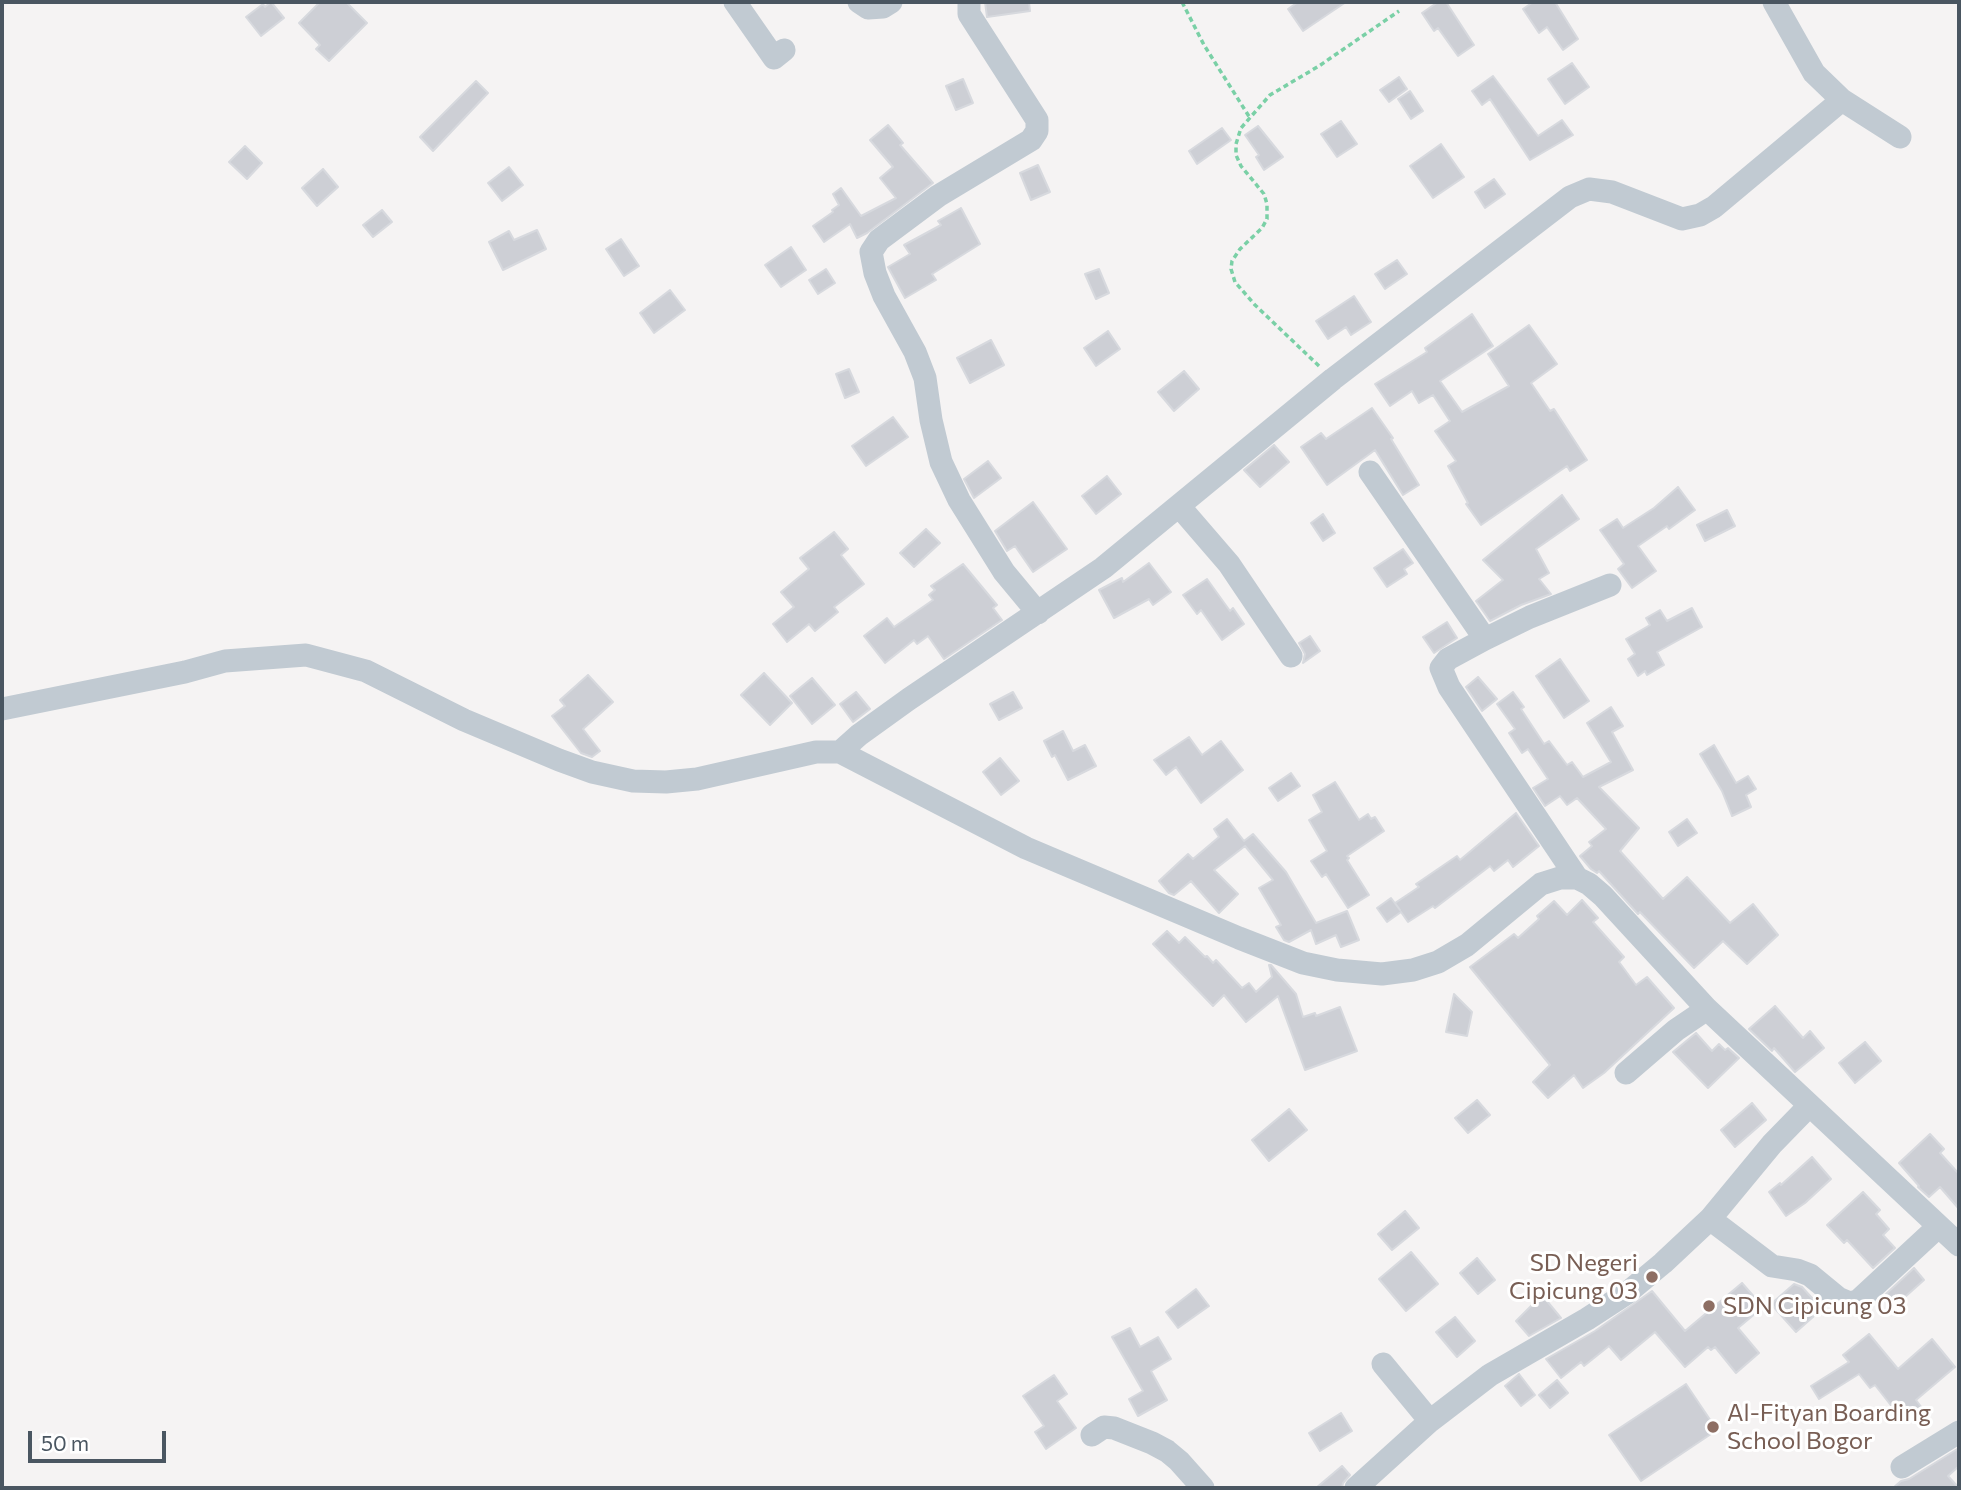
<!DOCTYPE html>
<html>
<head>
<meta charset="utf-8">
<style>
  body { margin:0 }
  #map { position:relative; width:1961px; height:1490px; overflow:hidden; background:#f5f3f3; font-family:Commissioner,sans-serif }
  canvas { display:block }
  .frame { position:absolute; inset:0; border:4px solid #4a5661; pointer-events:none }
  .scale { position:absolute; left:28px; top:1431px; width:138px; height:32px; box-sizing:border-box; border:4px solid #4a5661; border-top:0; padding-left:9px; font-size:21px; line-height:24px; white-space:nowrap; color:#4a5661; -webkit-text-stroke:5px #fff; paint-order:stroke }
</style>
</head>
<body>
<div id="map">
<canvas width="1961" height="1490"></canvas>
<div class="frame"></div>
<div class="scale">50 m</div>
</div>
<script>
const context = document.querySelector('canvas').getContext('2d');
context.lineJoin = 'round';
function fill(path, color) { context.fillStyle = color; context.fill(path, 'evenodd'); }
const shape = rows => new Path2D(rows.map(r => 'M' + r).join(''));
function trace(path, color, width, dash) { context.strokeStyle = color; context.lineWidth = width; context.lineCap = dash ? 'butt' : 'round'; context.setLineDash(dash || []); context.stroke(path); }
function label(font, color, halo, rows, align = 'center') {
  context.font = font + ' Commissioner,sans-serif'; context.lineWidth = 6; context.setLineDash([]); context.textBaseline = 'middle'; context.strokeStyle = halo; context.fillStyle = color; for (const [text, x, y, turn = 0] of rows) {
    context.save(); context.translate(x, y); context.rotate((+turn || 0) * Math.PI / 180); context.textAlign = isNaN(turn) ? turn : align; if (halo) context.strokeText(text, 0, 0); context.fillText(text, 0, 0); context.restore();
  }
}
const building = shape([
  [271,2,284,18,261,36,246,17,263,4,265,7,271,2],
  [320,2,346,2,367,23,329,61,316,49,320,45,299,23,320,2],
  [985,2,1029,2,1030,11,987,17,985,2],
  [1298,2,1346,2,1303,31,1288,9,1298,2],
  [1438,2,1446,2,1474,45,1458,56,1438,28,1434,31,1422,13,1438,2],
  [1533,2,1555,2,1578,39,1563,50,1547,27,1539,33,1523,9,1533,2],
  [1572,63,1589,87,1565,104,1548,79,1572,63],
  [1493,76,1538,136,1562,120,1573,135,1530,160,1490,99,1482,105,1472,91,1493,76],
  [1399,77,1407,89,1389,102,1380,90,1399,77],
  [963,79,973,103,956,110,946,86,963,79],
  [476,81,488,93,433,151,420,137,476,81],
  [1410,91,1423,111,1411,119,1398,99,1410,91],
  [1341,121,1357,144,1337,157,1321,134,1341,121],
  [888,125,903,143,900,145,933,183,867,233,857,238,850,224,824,242,813,226,833,212,832,210,839,205,833,194,841,188,861,216,896,198,880,178,893,167,870,140,888,125],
  [1258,126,1283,157,1264,170,1256,157,1259,155,1245,135,1258,126],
  [1222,128,1231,140,1197,164,1189,151,1222,128],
  [1441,144,1464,177,1433,198,1410,166,1441,144],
  [245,146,262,163,247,179,229,162,245,146],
  [1038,165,1050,192,1031,200,1020,173,1038,165],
  [509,167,523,185,502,201,488,183,509,167],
  [323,169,338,187,317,206,302,188,323,169],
  [1494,179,1505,194,1485,208,1475,192,1494,179],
  [961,208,980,244,932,274,936,280,905,298,888,267,910,254,904,245,941,225,938,221,961,208],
  [382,210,392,222,373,237,363,225,382,210],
  [537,230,546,249,503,270,489,242,509,231,514,240,537,230],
  [621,239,639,266,624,276,606,249,621,239],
  [791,247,806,270,781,287,765,265,791,247],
  [1397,260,1407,274,1385,289,1375,274,1397,260],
  [826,269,835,283,818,294,809,280,826,269],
  [1099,269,1109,293,1096,299,1085,274,1099,269],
  [670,290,685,310,654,333,640,313,670,290],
  [1354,296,1371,322,1351,335,1346,327,1328,339,1316,321,1354,296],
  [1472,314,1493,346,1440,381,1462,412,1509,386,1488,354,1529,325,1557,364,1531,383,1550,411,1554,409,1587,460,1570,471,1567,466,1481,525,1466,504,1468,503,1448,466,1456,461,1435,431,1450,421,1433,395,1419,403,1412,391,1390,406,1375,384,1427,352,1425,348,1472,314],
  [1108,331,1120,349,1096,366,1084,348,1108,331],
  [991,340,1004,365,970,383,957,358,991,340],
  [849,369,859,392,845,398,836,374,849,369],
  [1184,371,1199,389,1174,411,1158,392,1184,371],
  [1372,408,1393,438,1391,439,1419,485,1403,495,1375,450,1327,485,1301,447,1321,433,1326,439,1372,408],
  [893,417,908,437,866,466,852,446,893,417],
  [1274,445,1289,462,1260,487,1244,470,1274,445],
  [988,461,1001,478,974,498,964,479,988,461],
  [1107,476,1121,494,1096,514,1082,496,1107,476],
  [1678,487,1695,510,1669,529,1667,526,1638,546,1656,571,1632,588,1618,569,1624,564,1600,530,1617,519,1623,528,1654,508,1678,487],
  [1562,495,1579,519,1536,549,1549,573,1539,579,1551,594,1521,605,1490,621,1476,601,1503,580,1483,560,1562,495],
  [1033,502,1067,549,1033,572,1015,546,1007,551,995,531,1033,502],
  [1727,510,1735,526,1705,541,1697,525,1727,510],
  [1323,514,1335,533,1323,541,1311,523,1323,514],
  [926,529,940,543,914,567,900,553,926,529],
  [834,532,848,549,841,555,864,584,834,607,838,612,815,631,809,624,787,642,773,624,794,607,781,592,809,569,800,558,834,532],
  [1403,549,1413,563,1404,569,1407,574,1387,587,1374,568,1403,549],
  [1149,563,1171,592,1153,605,1149,599,1114,618,1099,590,1122,578,1123,582,1149,563],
  [963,564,997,605,993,608,1002,620,944,659,928,636,917,644,914,640,885,663,864,636,887,618,894,627,933,600,929,595,935,590,931,586,963,564],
  [1207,579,1230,611,1233,608,1244,624,1222,640,1201,610,1197,614,1183,595,1207,579],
  [1692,608,1702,627,1657,652,1664,665,1647,675,1645,671,1638,676,1628,659,1635,654,1626,639,1650,625,1646,618,1660,610,1667,621,1692,608],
  [1447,622,1457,638,1434,653,1423,637,1447,622],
  [1310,636,1320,651,1303,663,1305,654,1299,643,1310,636],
  [1560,659,1589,701,1564,718,1536,676,1560,659],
  [764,673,792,703,770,725,741,695,764,673],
  [588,675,613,702,583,729,600,751,592,757,581,753,552,716,565,706,560,700,588,675],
  [1478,677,1497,699,1482,711,1466,687,1478,677],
  [812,678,835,705,812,724,790,696,812,678],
  [856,692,870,709,853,722,840,704,856,692],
  [1013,692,1022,708,999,720,990,704,1013,692],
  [1513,692,1524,707,1521,709,1544,744,1549,741,1567,765,1572,762,1583,777,1611,762,1587,723,1611,707,1623,726,1612,732,1633,770,1599,787,1639,828,1620,851,1663,899,1687,877,1730,923,1753,904,1778,935,1747,964,1723,941,1694,968,1640,912,1638,914,1599,871,1597,873,1591,869,1580,856,1592,846,1589,842,1606,829,1577,798,1567,805,1560,796,1545,806,1533,788,1548,779,1528,749,1522,753,1509,733,1515,729,1497,704,1513,692],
  [1063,731,1073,751,1085,745,1096,766,1068,780,1055,755,1052,757,1044,741,1063,731],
  [1189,737,1202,755,1221,741,1243,770,1201,803,1176,767,1166,775,1154,760,1189,737],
  [1714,745,1736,783,1748,776,1756,789,1746,795,1751,807,1732,816,1722,791,1700,754,1714,745],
  [1000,758,1019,781,1001,795,983,772,1000,758],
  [1291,773,1300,786,1278,801,1269,788,1291,773],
  [1335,782,1359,820,1368,814,1371,819,1375,817,1384,831,1347,856,1349,858,1347,860,1369,895,1348,908,1326,874,1322,877,1311,861,1327,851,1309,820,1322,812,1313,795,1335,782],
  [1516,813,1539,846,1513,867,1508,860,1494,871,1490,866,1435,908,1433,906,1408,922,1401,912,1387,922,1377,908,1391,898,1400,910,1395,903,1419,887,1416,884,1457,856,1460,860,1516,813],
  [1227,819,1244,841,1253,834,1286,872,1316,923,1347,911,1359,940,1341,947,1336,935,1316,944,1311,930,1289,942,1284,940,1276,927,1281,925,1259,888,1273,880,1245,846,1214,870,1238,894,1219,913,1191,881,1174,895,1169,893,1159,881,1188,854,1193,859,1219,837,1214,829,1227,819],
  [1687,819,1697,833,1678,846,1669,832,1687,819],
  [1582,900,1598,918,1593,922,1624,957,1619,962,1636,985,1647,977,1674,1008,1604,1073,1583,1088,1574,1075,1548,1098,1533,1082,1550,1065,1470,967,1514,934,1518,938,1539,919,1537,916,1554,901,1567,915,1582,900],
  [1167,931,1179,943,1185,937,1205,957,1207,956,1213,963,1216,960,1242,988,1249,983,1256,992,1272,977,1269,965,1271,965,1296,994,1303,1017,1315,1013,1316,1016,1340,1007,1357,1051,1305,1070,1278,996,1246,1022,1224,995,1213,1006,1153,944,1167,931],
  [1454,994,1472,1012,1467,1036,1446,1032,1454,994],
  [1775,1006,1803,1038,1810,1031,1824,1048,1795,1072,1774,1048,1772,1051,1749,1029,1775,1006],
  [1696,1033,1712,1051,1719,1044,1725,1050,1728,1048,1739,1058,1708,1088,1673,1052,1696,1033],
  [1865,1042,1881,1061,1855,1083,1839,1063,1865,1042],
  [1477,1100,1490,1115,1468,1133,1455,1118,1477,1100],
  [1752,1103,1766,1120,1735,1147,1721,1130,1752,1103],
  [1289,1109,1307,1130,1269,1161,1252,1140,1289,1109],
  [1930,1134,1944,1149,1940,1153,1959,1174,1959,1209,1940,1187,1929,1197,1918,1187,1919,1186,1899,1163,1930,1134],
  [1812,1157,1831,1179,1805,1203,1786,1216,1769,1192,1780,1183,1781,1185,1812,1157],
  [1863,1192,1880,1210,1876,1214,1889,1229,1883,1235,1895,1248,1873,1268,1847,1240,1844,1243,1827,1225,1863,1192],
  [1405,1211,1419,1228,1392,1250,1378,1234,1405,1211],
  [1411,1252,1438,1284,1406,1311,1379,1279,1411,1252],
  [1477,1258,1495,1280,1478,1294,1460,1273,1477,1258],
  [1914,1268,1924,1280,1896,1305,1886,1294,1914,1268],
  [1742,1283,1763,1307,1738,1328,1759,1353,1736,1373,1715,1347,1711,1350,1708,1347,1685,1367,1655,1332,1621,1360,1609,1346,1584,1366,1581,1362,1561,1378,1546,1359,1595,1331,1652,1291,1685,1331,1742,1283],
  [1794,1284,1802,1287,1822,1309,1796,1332,1771,1304,1794,1284],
  [1196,1289,1209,1306,1178,1328,1166,1312,1196,1289],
  [1542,1295,1561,1318,1529,1336,1516,1321,1542,1295],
  [1455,1317,1475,1341,1457,1357,1436,1332,1455,1317],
  [1130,1328,1140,1347,1158,1337,1171,1359,1151,1371,1167,1400,1138,1416,1129,1399,1143,1391,1112,1337,1130,1328],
  [1869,1334,1898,1369,1932,1339,1955,1367,1916,1400,1922,1408,1904,1422,1875,1385,1870,1388,1859,1374,1819,1399,1811,1386,1849,1362,1843,1355,1869,1334],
  [1519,1374,1535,1395,1521,1406,1505,1386,1519,1374],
  [1054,1375,1067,1394,1057,1401,1076,1428,1046,1449,1035,1432,1044,1426,1023,1396,1054,1375],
  [1557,1380,1568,1393,1550,1408,1539,1395,1557,1380],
  [1686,1384,1717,1430,1641,1481,1609,1435,1686,1384],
  [1341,1413,1352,1431,1320,1451,1309,1433,1341,1413],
  [1959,1448,1959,1466,1948,1476,1959,1488,1893,1488,1901,1481,1909,1479,1959,1448],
  [1342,1466,1350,1475,1343,1483,1342,1488,1316,1488,1342,1466]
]);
const path = shape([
  [1182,2,1204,45,1250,118],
  [1319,366,1255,305,1235,282,1231,269,1232,261,1240,249,1262,228,1267,219,1267,204,1264,194,1241,166,1236,155,1236,144,1241,128,1270,95,1319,66,1399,11]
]);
const minor = shape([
  [735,2,774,58,784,50],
  [859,2,868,8,883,7,891,2],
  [969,2,969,14,1037,120,1037,131,1031,140,938,196,879,240,871,252,875,273,884,296,915,352,925,378,931,420,941,462,959,500,1004,572,1038,613],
  [1774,2,1814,73,1842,100],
  [1370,472,1485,639],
  [1179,506,1229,564,1291,656],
  [2,709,185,672,225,661,306,655,366,671,464,720,559,760,592,772,633,781,666,782,697,779,816,752,840,752,1026,848,1239,938,1303,963,1337,970,1382,974,1413,970,1438,962,1467,945,1541,884,1560,878,1577,878,1589,884,1603,896,1707,1009,1959,1245],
  [840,752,859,735,909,699,1103,568,1333,379,1570,197,1589,189,1612,192,1682,219,1700,215,1714,207,1842,100,1900,137],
  [1577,878,1449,687,1441,668,1448,659,1485,639,1530,617,1610,585],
  [1626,1073,1676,1030,1707,1009],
  [1710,1219,1772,1266,1797,1270,1810,1275,1838,1298,1850,1303,1858,1301,1939,1226],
  [1383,1364,1430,1421],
  [1092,1435,1104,1427,1114,1428,1152,1443,1167,1451,1179,1461,1203,1488],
  [1902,1467,1959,1432],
  [1356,1488,1430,1421,1490,1375,1587,1319,1627,1293,1663,1263,1710,1219,1772,1144,1809,1106]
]);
const markers = [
  [1652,1277,7,"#8d6e63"],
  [1709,1306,7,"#8d6e63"],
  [1713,1427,7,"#8d6e63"]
];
const educationNames = [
  ["SD Negeri",1638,1263,"right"],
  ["Cipicung 03",1638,1291,"right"],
  ["SDN Cipicung 03",1723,1306],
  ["Al-Fityan Boarding",1727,1413],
  ["School Bogor",1727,1441]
];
fill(building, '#cdcfd5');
trace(building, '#d7d9de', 2);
trace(path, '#7ad0a6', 3.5, [5, 3.5]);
trace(minor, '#c1cad2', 23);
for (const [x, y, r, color] of markers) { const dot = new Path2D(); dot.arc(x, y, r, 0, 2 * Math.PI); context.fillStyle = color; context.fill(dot); trace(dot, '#fff', 2.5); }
label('24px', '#785e54', '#fff', educationNames, 'left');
</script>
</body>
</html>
